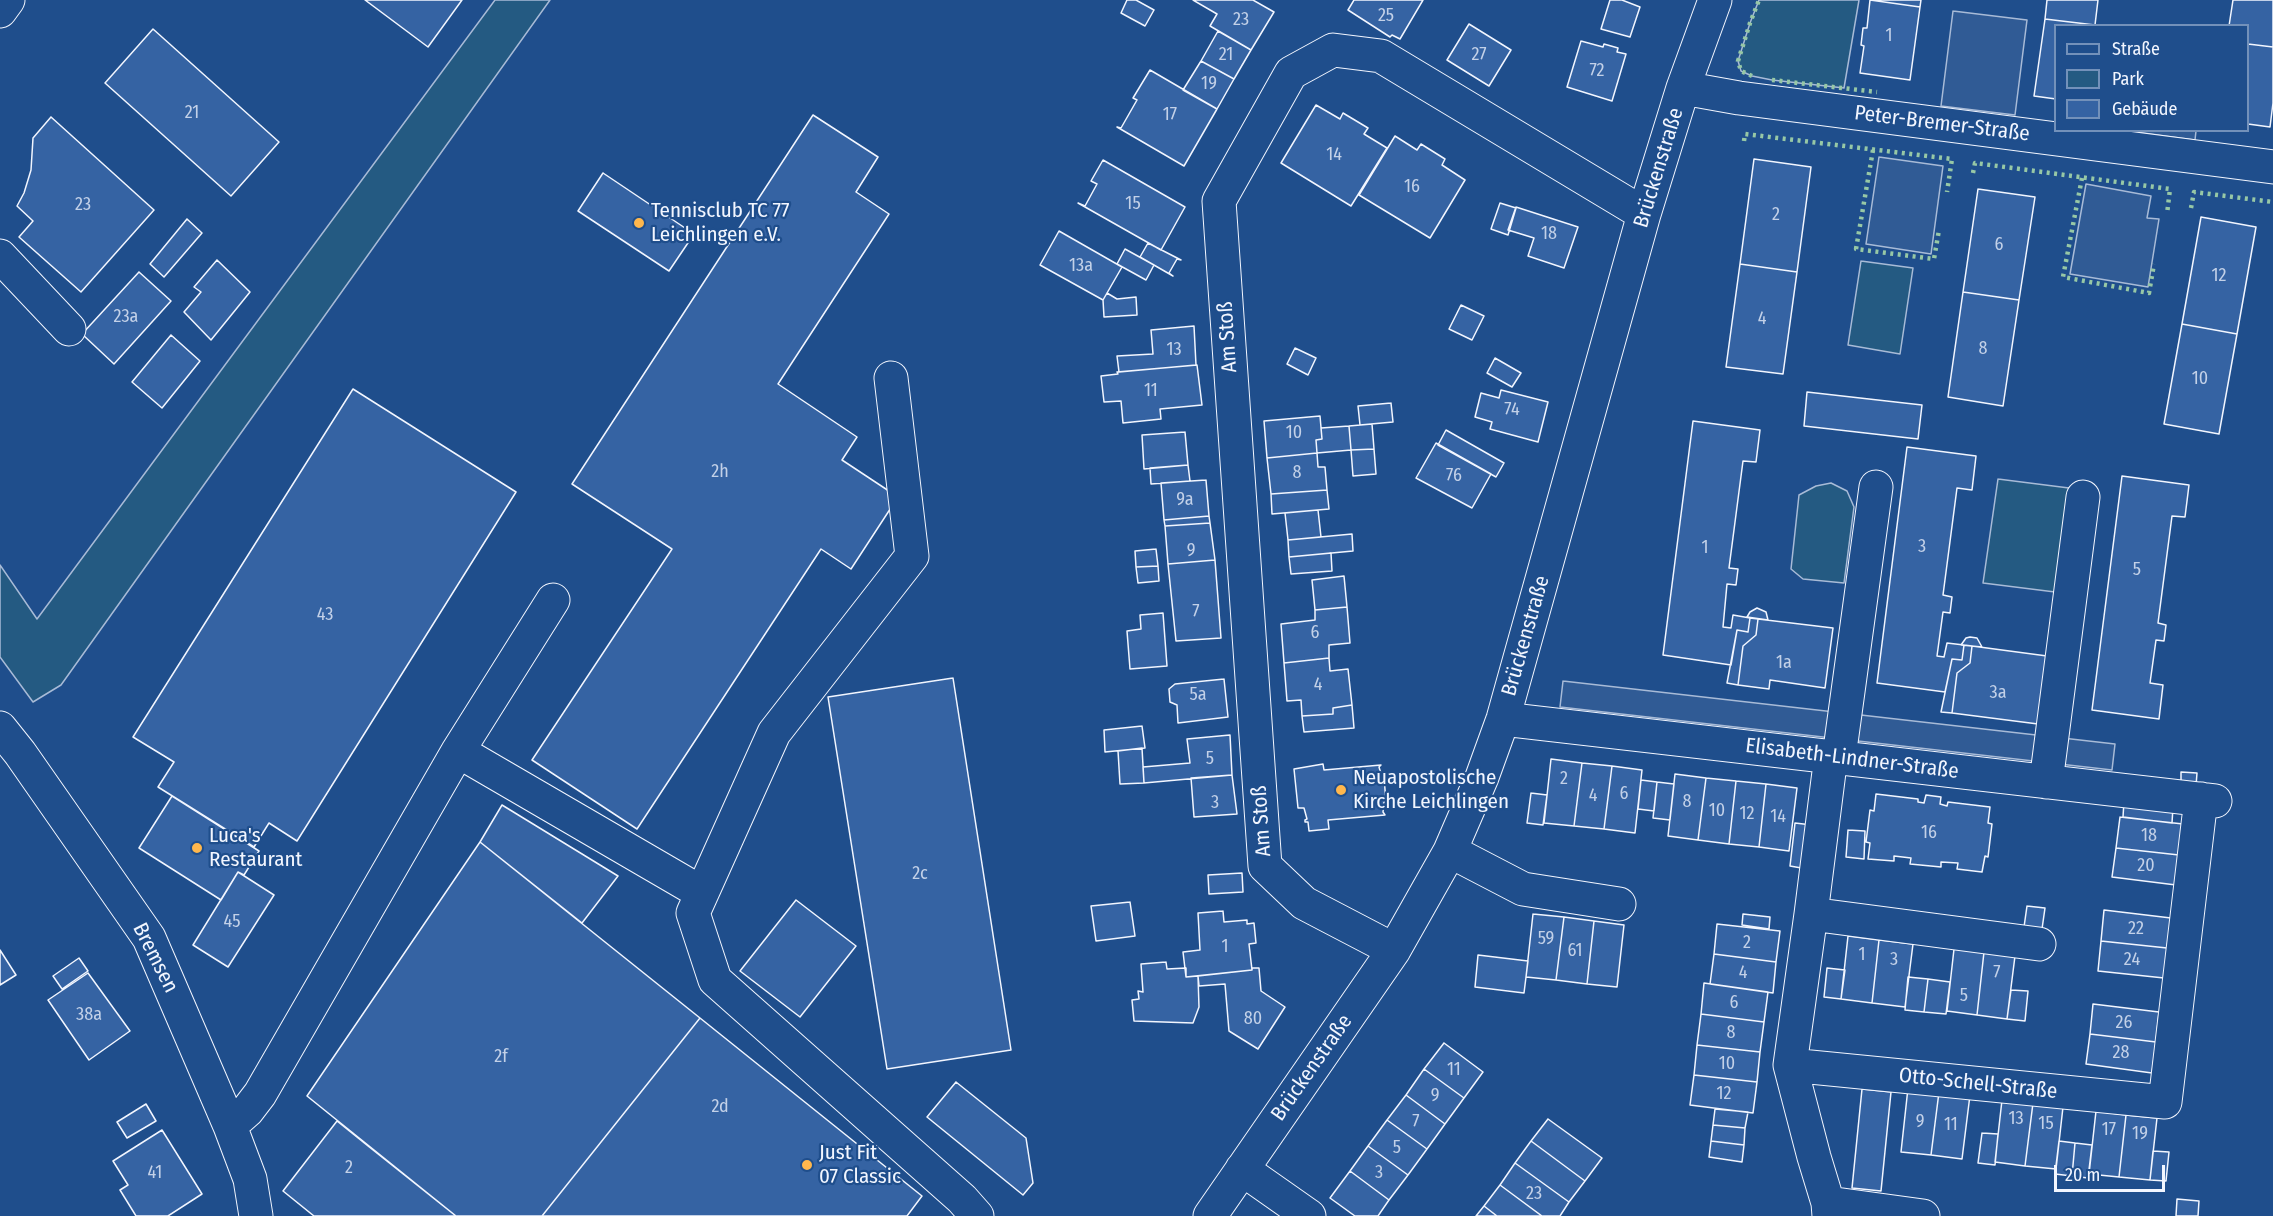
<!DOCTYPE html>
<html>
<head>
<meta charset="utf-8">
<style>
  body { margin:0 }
  #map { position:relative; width:2273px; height:1216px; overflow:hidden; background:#1f4e8c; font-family:"Fira Sans Condensed",sans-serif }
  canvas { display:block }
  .legend { position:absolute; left:2054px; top:24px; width:195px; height:108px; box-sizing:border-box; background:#1f4e8c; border:2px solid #7391ba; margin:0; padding:8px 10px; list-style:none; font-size:18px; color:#f2f6ff }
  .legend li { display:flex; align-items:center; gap:12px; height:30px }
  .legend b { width:30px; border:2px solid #7391ba }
  .scale { position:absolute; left:2054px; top:1165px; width:111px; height:27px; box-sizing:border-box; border:3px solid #f2f6ff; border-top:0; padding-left:8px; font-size:18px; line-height:21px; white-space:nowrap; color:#f2f6ff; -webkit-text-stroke:4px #1f4e8c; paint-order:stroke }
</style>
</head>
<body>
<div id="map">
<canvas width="2273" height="1216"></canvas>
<ul class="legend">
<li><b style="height:8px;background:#1f4e8c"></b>Straße</li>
<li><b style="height:16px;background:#245a82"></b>Park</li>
<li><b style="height:16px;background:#3563a3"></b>Gebäude</li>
</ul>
<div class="scale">20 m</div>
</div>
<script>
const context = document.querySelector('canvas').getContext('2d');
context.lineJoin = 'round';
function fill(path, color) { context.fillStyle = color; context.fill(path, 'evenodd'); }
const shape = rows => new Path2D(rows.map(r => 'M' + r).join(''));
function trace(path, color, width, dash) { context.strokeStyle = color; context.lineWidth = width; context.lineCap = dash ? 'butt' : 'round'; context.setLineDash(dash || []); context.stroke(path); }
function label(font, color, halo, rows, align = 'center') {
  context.font = font + ' "Fira Sans Condensed",sans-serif'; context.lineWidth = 4.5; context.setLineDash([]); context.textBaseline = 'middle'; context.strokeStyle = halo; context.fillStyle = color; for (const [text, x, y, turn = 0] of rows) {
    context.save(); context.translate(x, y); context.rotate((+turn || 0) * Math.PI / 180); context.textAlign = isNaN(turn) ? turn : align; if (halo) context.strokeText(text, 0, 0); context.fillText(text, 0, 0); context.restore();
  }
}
const green = shape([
  [495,0,550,0,61,685,33,702,0,657,0,565,37,619,495,0],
  [1759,0,1859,0,1844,88,1772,80,1752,76,1741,71,1738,61,1750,23,1759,0],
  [1861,261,1913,268,1900,354,1848,345,1861,261],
  [1998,479,2069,488,2055,592,1983,583,1998,479],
  [1831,483,1847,491,1854,507,1844,583,1803,579,1791,569,1799,495,1816,486,1831,483]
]);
const parking = shape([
  [1953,11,2027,20,2015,115,1941,106,1953,11],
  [2121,130,2196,131,2195,140,2121,130],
  [1879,157,1943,166,1931,254,1866,244,1879,157],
  [2086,184,2151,196,2147,218,2159,219,2148,287,2070,274,2086,184],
  [1563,681,2115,744,2112,770,1560,707,1563,681]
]);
const building = shape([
  [365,0,462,0,428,47,365,0],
  [1127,0,1136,0,1154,10,1145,26,1121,13,1127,0],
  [1193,0,1253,0,1274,12,1251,50,1210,26,1217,14,1193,0],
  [1354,0,1423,0,1400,39,1392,35,1390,37,1348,10,1354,0],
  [1610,0,1622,0,1640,7,1630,37,1601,29,1610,0],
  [1870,0,1920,7,1910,80,1860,73,1864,46,1861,45,1863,28,1867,28,1870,0],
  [1870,0,1921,0,1920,7,1870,0],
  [2047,0,2098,0,2095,25,2045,19,2047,0],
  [2233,0,2273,0,2273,47,2248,44,2248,26,2229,26,2233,0],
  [2045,19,2095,25,2056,26,2056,99,2034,96,2045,19],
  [1469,24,1511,50,1489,86,1447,60,1469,24],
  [153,29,279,142,231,196,105,83,153,29],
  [1218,31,1251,50,1234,79,1201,61,1218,31],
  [1581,41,1603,47,1604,44,1618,48,1617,52,1626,54,1612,101,1567,87,1581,41],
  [2248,44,2273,47,2273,103,2270,127,2248,124,2248,44],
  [1201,61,1234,79,1217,109,1183,90,1201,61],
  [1150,70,1217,109,1184,166,1117,127,1121,128,1137,100,1133,98,1150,70],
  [1316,105,1340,119,1343,113,1368,128,1364,134,1387,148,1351,206,1281,163,1316,105],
  [813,115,878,157,856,192,889,214,778,384,857,437,842,460,898,497,851,569,821,549,637,829,532,760,672,549,572,484,813,115],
  [51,117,154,210,81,292,19,237,33,221,17,206,24,193,31,170,33,138,51,117],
  [1395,136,1417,150,1421,144,1445,159,1442,165,1465,180,1430,238,1359,195,1395,136],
  [1754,159,1811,167,1797,272,1740,264,1754,159],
  [1103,160,1185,207,1161,250,1078,203,1085,206,1097,184,1091,181,1103,160],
  [603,173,694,234,669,271,578,211,603,173],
  [1978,189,2035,197,2019,300,1963,292,1978,189],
  [1500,203,1516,208,1508,235,1491,229,1500,203],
  [1516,207,1578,227,1564,268,1528,256,1534,238,1508,230,1516,207],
  [2201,217,2256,227,2237,334,2182,324,2201,217],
  [187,219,202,233,164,277,150,264,187,219],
  [1059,231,1122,267,1103,300,1040,265,1059,231],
  [1148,243,1181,260,1177,259,1169,273,1173,276,1140,257,1148,243],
  [1125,249,1154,265,1146,280,1117,264,1125,249],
  [217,260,250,292,211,340,184,312,201,292,194,287,217,260],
  [1740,264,1797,272,1783,374,1726,367,1740,264],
  [139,272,171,301,114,364,82,334,139,272],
  [1963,292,2019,300,2003,406,1948,397,1963,292],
  [1107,293,1117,299,1136,297,1137,315,1104,317,1103,300,1107,293],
  [1461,305,1484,316,1472,340,1449,329,1461,305],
  [2182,324,2237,334,2219,434,2164,424,2182,324],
  [1194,326,1196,365,1119,372,1117,356,1153,354,1151,330,1194,326],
  [171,335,200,361,162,408,132,382,171,335],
  [1295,348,1316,358,1308,375,1287,364,1295,348],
  [1495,358,1521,373,1512,387,1487,373,1495,358],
  [1197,365,1202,405,1160,409,1161,419,1123,423,1121,401,1104,402,1101,376,1118,374,1117,372,1197,365],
  [353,389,516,492,297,841,269,823,254,847,158,787,174,762,133,737,353,389],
  [1501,390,1548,402,1538,442,1490,429,1492,422,1475,417,1481,393,1499,398,1501,390],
  [1807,392,1922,405,1918,439,1804,426,1807,392],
  [1391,403,1393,422,1360,425,1358,406,1391,403],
  [1320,416,1322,439,1316,440,1317,453,1267,458,1264,421,1320,416],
  [1693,421,1760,430,1756,462,1743,461,1729,568,1738,569,1736,585,1727,584,1723,627,1731,628,1733,615,1750,618,1748,632,1737,630,1731,665,1663,655,1693,421],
  [1372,424,1374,449,1351,450,1349,426,1372,424],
  [1349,426,1351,450,1317,453,1316,440,1322,439,1321,428,1349,426],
  [1446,430,1504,463,1496,477,1438,445,1446,430],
  [1185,432,1188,465,1144,469,1142,435,1185,432],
  [1436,443,1491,474,1472,508,1416,478,1436,443],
  [1907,447,1976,456,1972,490,1957,488,1943,595,1952,597,1950,613,1943,612,1937,656,1944,657,1947,643,1964,645,1962,660,1952,659,1945,692,1877,683,1907,447],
  [1374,449,1376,474,1353,476,1351,450,1374,449],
  [1317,453,1318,467,1325,467,1327,490,1271,494,1267,458,1317,453],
  [1188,465,1190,481,1151,484,1150,468,1188,465],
  [2122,476,2189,485,2185,517,2172,516,2158,623,2166,625,2164,641,2156,640,2150,683,2163,685,2159,719,2092,710,2122,476],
  [1206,480,1209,516,1164,520,1161,483,1206,480],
  [1327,490,1329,509,1272,514,1271,494,1327,490],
  [1318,510,1321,537,1288,540,1285,513,1318,510],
  [1209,516,1210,523,1165,526,1164,520,1209,516],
  [1210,523,1215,560,1168,564,1165,526,1210,523],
  [1352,534,1353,551,1289,557,1288,540,1352,534],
  [1156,549,1158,566,1136,567,1135,551,1156,549],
  [1331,553,1332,571,1291,574,1289,557,1331,553],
  [1215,560,1221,638,1176,641,1168,564,1215,560],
  [1158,566,1159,581,1138,583,1136,567,1158,566],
  [1344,576,1347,607,1315,610,1312,580,1344,576],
  [1347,607,1350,643,1329,645,1329,658,1284,663,1281,624,1315,620,1315,610,1347,607],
  [1757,608,1766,612,1768,620,1747,617,1750,612,1757,608],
  [1163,613,1167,666,1130,669,1127,631,1141,629,1140,615,1163,613],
  [1750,618,1758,619,1756,635,1743,646,1738,685,1727,683,1737,630,1748,632,1750,618],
  [1758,619,1833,628,1825,688,1770,680,1769,689,1738,685,1743,646,1756,635,1758,619],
  [1970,637,1977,638,1982,647,1961,645,1966,638,1970,637],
  [1964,645,1972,646,1970,663,1957,673,1952,713,1941,712,1952,659,1962,660,1964,645],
  [1972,646,2047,656,2038,724,1952,713,1957,673,1970,663,1972,646],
  [1329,658,1330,671,1348,669,1352,705,1333,708,1333,714,1302,716,1301,700,1287,701,1284,663,1329,658],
  [953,678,1011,1050,887,1069,828,697,953,678],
  [1224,679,1228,717,1178,723,1177,705,1170,702,1169,689,1175,684,1224,679],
  [1352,705,1354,728,1304,732,1302,716,1333,714,1333,708,1352,705],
  [1142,726,1145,748,1105,752,1104,730,1142,726],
  [1230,735,1232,775,1144,783,1143,767,1190,763,1187,739,1230,735],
  [1142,748,1144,783,1120,784,1118,751,1142,748],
  [1551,759,1582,763,1574,826,1544,823,1551,759],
  [1582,763,1612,766,1604,829,1574,826,1582,763],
  [1323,764,1324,770,1381,765,1379,767,1382,777,1384,777,1386,802,1384,802,1383,812,1385,815,1328,820,1329,829,1309,831,1308,822,1305,822,1305,820,1307,819,1304,808,1298,808,1294,769,1323,764],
  [1612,766,1642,770,1635,833,1604,829,1612,766],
  [2181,772,2197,773,2196,786,2181,785,2181,772],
  [1675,774,1706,778,1698,840,1668,836,1675,774],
  [1232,775,1237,814,1194,817,1191,778,1232,775],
  [1706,778,1736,781,1729,844,1698,840,1706,778],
  [1641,780,1657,782,1654,811,1638,809,1641,780],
  [1736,781,1766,784,1759,847,1729,844,1736,781],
  [1657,782,1674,784,1670,820,1653,818,1657,782],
  [1766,784,1797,788,1789,851,1759,847,1766,784],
  [1531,793,1547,795,1543,825,1527,823,1531,793],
  [1876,794,1918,799,1918,802,1924,803,1926,795,1941,797,1940,804,1947,806,1948,802,1990,807,1988,823,1992,824,1988,857,1985,856,1982,872,1957,869,1958,863,1941,862,1941,867,1910,864,1911,858,1894,856,1894,861,1868,859,1870,843,1866,842,1870,810,1874,811,1876,794],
  [172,796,259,851,244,875,238,872,221,900,139,848,172,796],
  [2124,801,2173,807,2172,823,2123,817,2124,801],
  [502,805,618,876,582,923,480,842,502,805],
  [2120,817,2183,824,2179,855,2116,848,2120,817],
  [1795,823,1812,825,1807,869,1790,866,1795,823],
  [1848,830,1865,831,1864,859,1846,857,1848,830],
  [480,842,700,1018,542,1216,456,1216,307,1096,480,842],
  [2116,848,2179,855,2176,885,2112,877,2116,848],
  [238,872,274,895,228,967,193,945,238,872],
  [1242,873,1243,892,1209,894,1208,875,1242,873],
  [796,900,856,946,800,1017,740,971,796,900],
  [1130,902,1135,936,1096,941,1091,906,1130,902],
  [2027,906,2045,908,2041,936,2023,934,2027,906],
  [2104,910,2171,918,2167,948,2101,941,2104,910],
  [1223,911,1224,922,1247,920,1247,924,1254,923,1256,943,1249,944,1252,970,1186,977,1183,952,1200,950,1198,913,1223,911],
  [1533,914,1564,917,1556,980,1526,977,1533,914],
  [1743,914,1770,917,1769,929,1742,925,1743,914],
  [1564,917,1594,921,1587,984,1556,980,1564,917],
  [1594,921,1624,925,1617,987,1587,984,1594,921],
  [1717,924,1780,931,1776,962,1714,954,1717,924],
  [1848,936,1879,940,1872,1003,1841,999,1848,936],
  [1879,940,1913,944,1905,1007,1872,1003,1879,940],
  [2101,941,2167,948,2164,978,2098,971,2101,941],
  [1954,949,1984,952,1977,1015,1947,1011,1954,949],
  [0,950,16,975,0,985,0,950],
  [1984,952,2015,956,2007,1019,1977,1015,1984,952],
  [1714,954,1776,962,1773,993,1710,984,1714,954],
  [1478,955,1528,961,1524,993,1475,987,1478,955],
  [79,958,88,971,62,989,53,976,79,958],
  [1166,962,1167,969,1186,968,1186,977,1198,976,1199,1007,1193,1023,1134,1021,1132,1000,1139,999,1138,991,1143,992,1141,964,1166,962],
  [1252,968,1259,968,1261,991,1285,1007,1258,1049,1229,1031,1225,984,1199,986,1198,976,1252,970,1252,968],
  [1827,968,1845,970,1841,999,1824,997,1827,968],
  [88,973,130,1031,89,1060,48,1000,88,973],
  [1908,977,1928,979,1924,1012,1905,1010,1908,977],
  [1928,979,1950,982,1946,1014,1924,1012,1928,979],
  [1704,983,1768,992,1764,1022,1701,1014,1704,983],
  [2011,990,2028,991,2025,1021,2007,1019,2011,990],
  [2093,1004,2159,1012,2156,1042,2090,1034,2093,1004],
  [1701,1014,1764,1022,1760,1052,1697,1045,1701,1014],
  [700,1018,922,1196,907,1216,542,1216,700,1018],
  [2090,1034,2156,1042,2152,1073,2086,1064,2090,1034],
  [1444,1043,1483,1072,1464,1098,1424,1069,1444,1043],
  [1697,1045,1760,1052,1757,1082,1694,1075,1697,1045],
  [1424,1069,1464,1098,1445,1124,1406,1095,1424,1069],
  [1694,1075,1757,1082,1753,1113,1690,1105,1694,1075],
  [956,1082,1026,1138,1033,1183,1023,1195,927,1117,956,1082],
  [1908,1088,1939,1092,1931,1155,1901,1152,1908,1088],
  [1862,1089,1891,1092,1881,1191,1852,1188,1862,1089],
  [1939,1092,1970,1095,1962,1159,1931,1155,1939,1092],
  [1406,1095,1445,1124,1427,1149,1387,1120,1406,1095],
  [2002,1100,2033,1103,2025,1166,1995,1162,2002,1100],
  [2033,1103,2063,1107,2056,1169,2025,1166,2033,1103],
  [146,1104,156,1121,127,1138,117,1122,146,1104],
  [1715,1109,1748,1112,1745,1128,1713,1125,1715,1109],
  [2096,1111,2126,1115,2119,1177,2089,1174,2096,1111],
  [2126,1115,2157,1118,2150,1180,2119,1177,2126,1115],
  [1548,1119,1602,1158,1585,1181,1531,1141,1548,1119],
  [1387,1120,1427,1149,1408,1175,1368,1146,1387,1120],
  [337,1121,368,1146,456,1216,314,1216,283,1191,337,1121],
  [1713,1125,1745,1128,1744,1145,1711,1141,1713,1125],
  [162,1130,202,1194,168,1216,136,1216,120,1190,128,1185,113,1161,162,1130],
  [1982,1133,1998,1134,1995,1165,1978,1163,1982,1133],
  [1531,1141,1585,1181,1569,1202,1515,1163,1531,1141],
  [1711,1141,1744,1145,1742,1162,1709,1157,1711,1141],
  [2059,1141,2075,1143,2072,1176,2055,1174,2059,1141],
  [2075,1143,2092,1145,2088,1178,2072,1176,2075,1143],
  [1368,1146,1408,1175,1389,1200,1350,1171,1368,1146],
  [2153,1151,2169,1152,2166,1181,2150,1180,2153,1151],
  [1515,1163,1569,1202,1560,1216,1542,1216,1500,1185,1515,1163],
  [1350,1171,1389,1200,1378,1216,1355,1216,1330,1198,1350,1171],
  [1500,1185,1542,1216,1497,1216,1484,1206,1500,1185],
  [2177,1199,2199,1201,2198,1216,2176,1216,2177,1199],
  [1484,1206,1497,1216,1476,1216,1484,1206]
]);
const minor = shape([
  [0,11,8,0],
  [1683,88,1739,98,2273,167],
  [0,256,69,329],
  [891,378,912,556,774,733,693,913,715,980,962,1199,977,1216],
  [1503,719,2215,801],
  [0,728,20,753,149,938,230,1126,250,1179,256,1216],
  [458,751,702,893],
  [1839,757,1876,487],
  [2046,782,2083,497],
  [1450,851,1523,889,1619,904],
  [1811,914,1831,756],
  [1394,950,1304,903,1265,866,1219,201,1291,73,1333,50,1381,56,1644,214],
  [1790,1065,2165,1102,2201,799],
  [230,1126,247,1111,260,1094,458,751,553,600],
  [1242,1169,1309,1216],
  [1828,1203,1923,1216],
  [1210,1216,1394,950,1450,851,1482,777,1503,719,1644,214,1683,88,1715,0],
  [1829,1216,1828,1203,1814,1157,1790,1065,1811,914,2039,944]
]);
const hedge = shape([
  [1752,76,1741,71,1738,61,1750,23,1759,0],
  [1772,80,1877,92],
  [1744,141,1745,134,1952,159,1947,192],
  [1873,150,1856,249,1934,259,1939,230],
  [1973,173,1975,163,2170,189,2167,214],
  [2082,178,2063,277,2149,293,2154,264],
  [2191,208,2194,192,2273,202]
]);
const markers = [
  [639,223,6,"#ffb74d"],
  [1341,790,6,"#ffb74d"],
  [197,848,6,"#ffb74d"],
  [807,1165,6,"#ffb74d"]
];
const numberNames = [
  ["25",1386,16],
  ["23",1241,20],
  ["1",1889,36],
  ["21",1226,55],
  ["27",1479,55],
  ["72",1597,71],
  ["19",1209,84],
  ["21",192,113],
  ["17",1170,115],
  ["14",1334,155],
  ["16",1412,187],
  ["15",1133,204],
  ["23",83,205],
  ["2",1776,215],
  ["18",1549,234],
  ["6",1999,245],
  ["13a",1081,266],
  ["12",2219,276],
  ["23a",126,317],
  ["4",1762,319],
  ["8",1983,349],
  ["13",1174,350],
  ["10",2200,379],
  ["11",1151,391],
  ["74",1512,410],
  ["10",1294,433],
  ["2h",720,472],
  ["8",1297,473],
  ["76",1454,476],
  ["9a",1185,500],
  ["3",1922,547],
  ["1",1705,548],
  ["9",1191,551],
  ["5",2137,570],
  ["7",1196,612],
  ["43",325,615],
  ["6",1315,633],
  ["1a",1784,663],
  ["4",1318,685],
  ["3a",1998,693],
  ["5a",1198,695],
  ["5",1210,759],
  ["2",1564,779],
  ["6",1624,794],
  ["4",1593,796],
  ["8",1687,802],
  ["3",1215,803],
  ["10",1717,811],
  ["12",1747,814],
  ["14",1778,817],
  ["16",1929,833],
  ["18",2149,836],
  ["20",2146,866],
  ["2c",920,874],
  ["45",232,922],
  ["22",2136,929],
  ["59",1546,939],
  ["2",1747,943],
  ["1",1225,947],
  ["61",1575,951],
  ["1",1862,955],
  ["3",1894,960],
  ["24",2132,960],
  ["4",1743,973],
  ["7",1997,973],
  ["5",1964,996],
  ["6",1734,1003],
  ["38a",89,1015],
  ["80",1253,1019],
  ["26",2124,1023],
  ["8",1731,1033],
  ["28",2121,1053],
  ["2f",501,1057],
  ["10",1727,1064],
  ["11",1454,1070],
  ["12",1724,1094],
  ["9",1435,1096],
  ["2d",720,1107],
  ["13",2016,1119],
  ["7",1416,1122],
  ["9",1920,1122],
  ["15",2046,1124],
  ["11",1951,1125],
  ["17",2109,1130],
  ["19",2140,1134],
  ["5",1397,1148],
  ["2",349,1168],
  ["41",155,1173],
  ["3",1379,1173],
  ["23",1534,1194]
];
const streetNames = [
  ["Peter-Bremer-Straße",1942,124,7],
  ["Brückenstraße",1659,168,-73],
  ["Am Stoß",1228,337,-94],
  ["Brückenstraße",1526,636,-74],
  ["Elisabeth-Lindner-Straße",1852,759,7],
  ["Am Stoß",1262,821,-94],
  ["Bremsen",155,958,63],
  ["Brückenstraße",1312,1068,-55],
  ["Otto-Schell-Straße",1978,1084,6]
];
const poiNames = [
  ["Tennisclub TC 77",651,211],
  ["Leichlingen e.V.",651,235],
  ["Neuapostolische",1353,778],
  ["Kirche Leichlingen",1353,802],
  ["Luca's",209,836],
  ["Restaurant",209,860],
  ["Just Fit",819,1153],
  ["07 Classic",819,1177]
];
fill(green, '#245a82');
trace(green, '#a8bbd7', 1.5);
fill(parking, '#305b95');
trace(parking, '#a8bbd7', 1.5);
fill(building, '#3563a3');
trace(building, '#f2f6ff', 1.5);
trace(minor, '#f2f6ff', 35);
trace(minor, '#1f4e8c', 33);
trace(hedge, '#97c8a6', 4.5, [3, 4.5]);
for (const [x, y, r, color] of markers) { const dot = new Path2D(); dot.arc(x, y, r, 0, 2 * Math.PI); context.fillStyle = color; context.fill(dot); trace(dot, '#1f4e8c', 2); }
label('18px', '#c3d1e8', null, numberNames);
label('21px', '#f2f6ff', '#1f4e8c', streetNames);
label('21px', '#f2f6ff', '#1f4e8c', poiNames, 'left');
</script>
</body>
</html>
